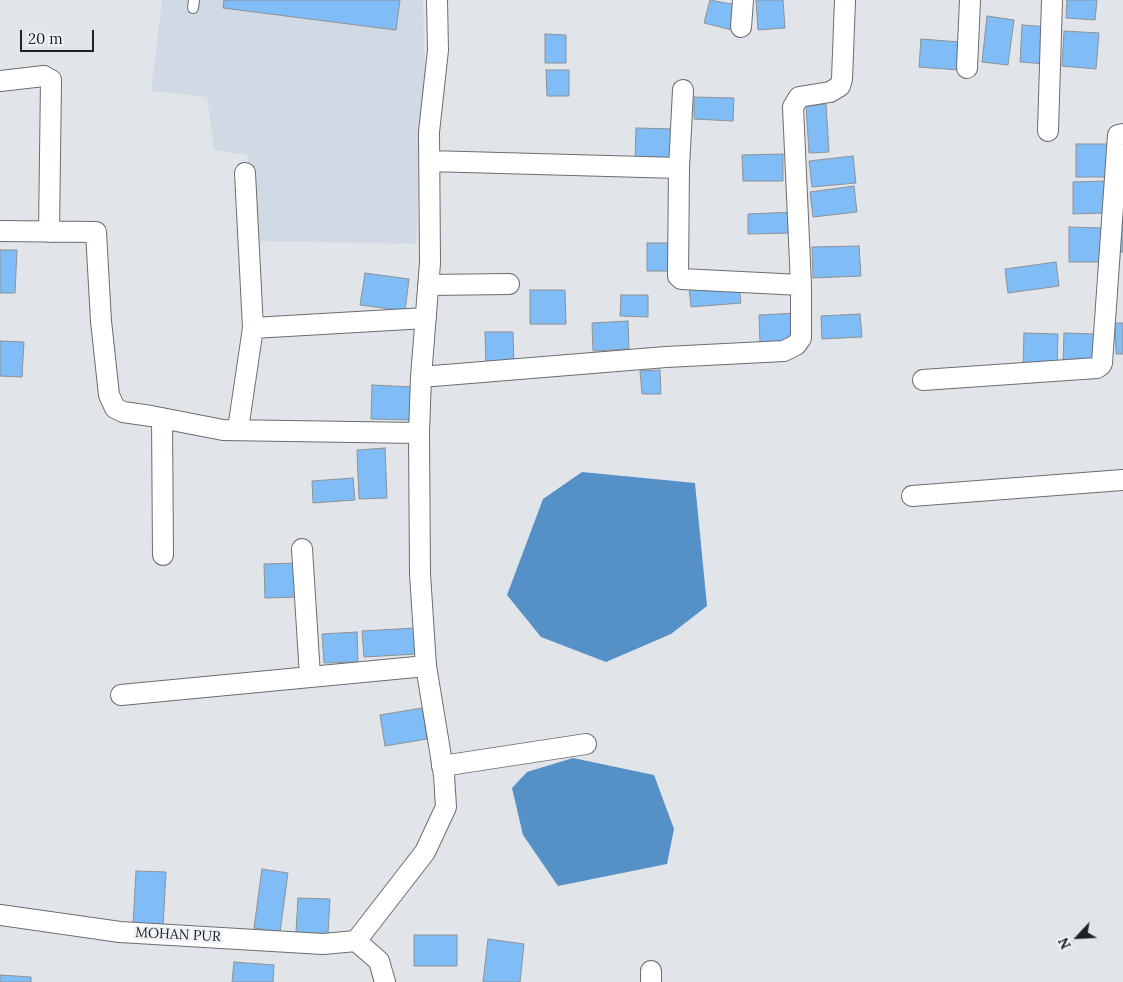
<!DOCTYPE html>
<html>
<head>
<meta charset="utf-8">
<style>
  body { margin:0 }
  #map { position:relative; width:1123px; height:982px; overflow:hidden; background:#e1e5e9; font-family:Lora,serif }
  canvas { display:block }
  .north { position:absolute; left:1053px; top:912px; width:50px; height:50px; -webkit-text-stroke:4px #eef2f6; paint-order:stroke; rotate:245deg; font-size:14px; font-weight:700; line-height:20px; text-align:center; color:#1f2021 }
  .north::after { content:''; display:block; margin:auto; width:18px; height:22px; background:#1f2021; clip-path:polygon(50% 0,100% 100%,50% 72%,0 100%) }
  .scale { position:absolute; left:20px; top:30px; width:74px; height:22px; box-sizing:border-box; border:2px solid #1f2021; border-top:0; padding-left:6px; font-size:15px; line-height:18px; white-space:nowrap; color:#1f2021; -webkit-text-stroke:4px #eef2f6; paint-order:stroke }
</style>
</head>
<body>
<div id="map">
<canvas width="1123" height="982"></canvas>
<div class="north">N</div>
<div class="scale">20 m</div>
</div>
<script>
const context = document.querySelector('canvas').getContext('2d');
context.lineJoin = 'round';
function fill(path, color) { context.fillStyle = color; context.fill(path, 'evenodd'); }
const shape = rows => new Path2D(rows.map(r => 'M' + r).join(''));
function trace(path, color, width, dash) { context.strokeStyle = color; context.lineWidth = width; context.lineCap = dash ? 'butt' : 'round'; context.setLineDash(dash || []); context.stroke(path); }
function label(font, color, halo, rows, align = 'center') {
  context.font = font + ' Lora,serif'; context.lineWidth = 5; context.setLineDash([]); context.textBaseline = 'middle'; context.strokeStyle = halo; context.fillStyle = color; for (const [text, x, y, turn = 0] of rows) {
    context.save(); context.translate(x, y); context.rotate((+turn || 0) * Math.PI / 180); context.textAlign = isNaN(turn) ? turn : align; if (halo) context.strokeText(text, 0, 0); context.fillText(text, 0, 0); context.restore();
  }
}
const built = shape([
  [162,0,423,0,425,69,416,244,254,241,247,155,214,150,207,97,151,91]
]);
const water = shape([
  [582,472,695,483,707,606,671,634,606,662,541,637,507,595,543,499],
  [573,758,654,775,674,829,667,864,558,886,523,835,512,788,527,772]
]);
const building = shape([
  [224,0,400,0,396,30,223,8,224,0],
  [710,0,742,6,736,31,704,23,710,0],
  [756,0,783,0,785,28,758,30,756,0],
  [1067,0,1097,0,1095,20,1066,18,1067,0],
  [987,16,1014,20,1008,65,982,62,987,16],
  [1022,25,1049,27,1046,64,1020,62,1022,25],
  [1064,31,1099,33,1096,69,1062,66,1064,31],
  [545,34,566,35,566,63,545,63,545,34],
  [921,39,960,42,958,70,919,67,921,39],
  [546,70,569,70,569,96,547,96,546,70],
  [694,97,734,98,733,121,694,119,694,97],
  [826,104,829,152,809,153,806,106,826,104],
  [636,128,674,129,673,163,635,162,636,128],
  [1076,144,1107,144,1106,177,1076,177,1076,144],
  [783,154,783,181,743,181,742,155,783,154],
  [853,156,856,183,812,187,809,161,853,156],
  [1105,181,1106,213,1073,214,1073,182,1105,181],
  [854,186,857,212,813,217,810,192,854,186],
  [1121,209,1123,209,1123,252,1118,252,1121,209],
  [794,212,795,233,748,234,748,214,794,212],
  [1069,227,1103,228,1103,262,1069,262,1069,227],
  [647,243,671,243,672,271,647,271,647,243],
  [859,246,861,276,813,278,812,247,859,246],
  [0,250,17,250,15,293,0,293,0,250],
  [1056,262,1059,286,1008,293,1005,269,1056,262],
  [365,273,409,279,405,311,360,305,365,273],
  [738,274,741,303,691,307,688,278,738,274],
  [530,290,565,290,566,324,530,324,530,290],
  [621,295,648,295,648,317,620,316,621,295],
  [797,313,799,342,760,343,759,315,797,313],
  [860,314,862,337,822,339,821,316,860,314],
  [628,321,629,349,593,351,592,323,628,321],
  [1115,323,1123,323,1123,354,1116,354,1115,323],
  [485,332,513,332,514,367,486,367,485,332],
  [1024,333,1058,334,1057,367,1023,366,1024,333],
  [1064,333,1095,334,1094,365,1063,364,1064,333],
  [0,341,24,342,22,377,0,376,0,341],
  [660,370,661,394,642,394,640,371,660,370],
  [372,385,413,387,412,420,371,419,372,385],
  [385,448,387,498,359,499,357,450,385,448],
  [353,478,355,500,313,503,312,481,353,478],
  [297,563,299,597,265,598,264,564,297,563],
  [415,628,417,654,364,657,362,631,415,628],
  [357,632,358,662,324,663,322,634,357,632],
  [422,708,427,739,385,746,380,715,422,708],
  [262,869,288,873,280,932,254,928,262,869],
  [136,871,166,872,163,927,133,925,136,871],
  [298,898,330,899,328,934,296,932,298,898],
  [414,935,457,935,457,966,414,966,414,935],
  [488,939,524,944,520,982,483,982,488,939],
  [234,962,274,965,273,982,232,982,234,962],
  [0,975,31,977,31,982,0,982,0,975]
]);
const lane = shape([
  [193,8,194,0]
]);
const street = shape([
  [741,27,743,0],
  [967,68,970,0],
  [0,81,44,76,51,80,49,232],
  [683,90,679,168,678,276,681,279,801,285],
  [1048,131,1052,0],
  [429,161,679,168],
  [0,231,96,232,101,321,109,395,115,408,123,412,151,416,223,430,419,433],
  [428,285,509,284],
  [253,328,426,318],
  [421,377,666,357,784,351,796,345,801,338,801,285,793,107,799,97,830,92,840,86,842,79,845,0],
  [923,380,1097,368,1101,365,1102,363,1118,135,1123,134],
  [162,418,163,555],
  [238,429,253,328,245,173],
  [912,496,1123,480],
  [302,549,310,676],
  [121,695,426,666],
  [442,766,586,744],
  [0,915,120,932,323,944,356,941],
  [356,941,425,852,446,807,444,775,426,666,420,574,419,433,421,377,430,263,429,132,438,50,437,0],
  [356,941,379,961,385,982],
  [651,971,651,982]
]);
const streetNames = [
  ["MOHAN PUR",178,935,3]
];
fill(built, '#d1dae4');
fill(water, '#5590c6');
fill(building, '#80bcf5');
trace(building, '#8e9296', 1);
trace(lane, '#6a6d71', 12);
trace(street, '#6a6d71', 22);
trace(lane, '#fff', 10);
trace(street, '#fff', 20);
label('14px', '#1f2021', '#eef2f6', streetNames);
</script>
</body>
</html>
